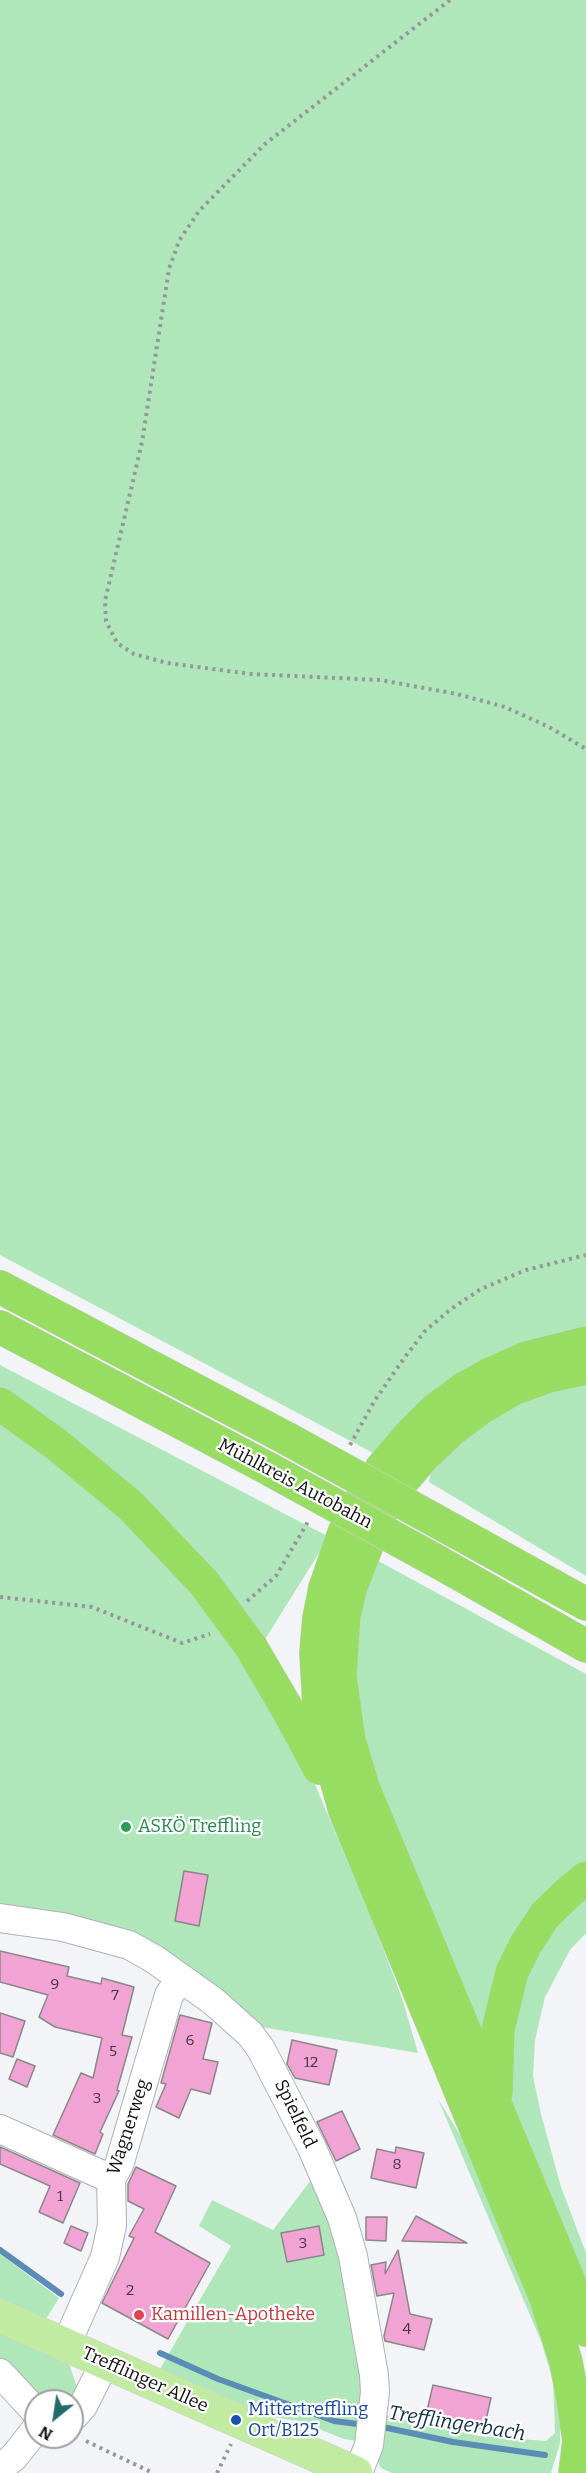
<!DOCTYPE html>
<html>
<head>
<meta charset="utf-8">
<style>
  body { margin:0 }
  #map { position:relative; width:586px; height:2473px; overflow:hidden; background:#f3f4f7; font-family:Bitter,serif }
  canvas { display:block }
  .north { position:absolute; left:24px; top:2389px; width:60px; height:60px; box-sizing:border-box; background:#fff; border:2px solid #9e9f9f; border-radius:50%; rotate:210deg; font-size:16px; font-weight:700; line-height:24px; text-align:center; color:#0d0e0f }
  .north::after { content:''; display:block; margin:auto; width:21px; height:27px; background:#226d6c; clip-path:polygon(50% 0,100% 100%,50% 72%,0 100%) }
</style>
</head>
<body>
<div id="map">
<canvas width="586" height="2473"></canvas>
<div class="north">N</div>
</div>
<script>
const context = document.querySelector('canvas').getContext('2d');
context.lineJoin = 'round';
function fill(path, color) { context.fillStyle = color; context.fill(path, 'evenodd'); }
const shape = rows => new Path2D(rows.map(r => 'M' + r).join(''));
function trace(path, color, width, dash) { context.strokeStyle = color; context.lineWidth = width; context.lineCap = dash ? 'butt' : 'round'; context.setLineDash(dash || []); context.stroke(path); }
function label(font, color, halo, rows, align = 'center') {
  context.font = font + ' Bitter,serif'; context.lineWidth = 4.5; context.setLineDash([]); context.textBaseline = 'middle'; context.strokeStyle = halo; context.fillStyle = color; for (const [text, x, y, turn = 0] of rows) {
    context.save(); context.translate(x, y); context.rotate((+turn || 0) * Math.PI / 180); context.textAlign = isNaN(turn) ? turn : align; if (halo) context.strokeText(text, 0, 0); context.fillText(text, 0, 0); context.restore();
  }
}
const green = shape([
  [0,0,586,0,586,1332,375,1454,0,1255],
  [0,1365,329,1537,264,1641,0,1397],
  [586,1375,586,1576,429,1482,435,1455,470,1424],
  [0,1416,83,1478,211,1610,311,1775,371,1917,402,1998,418,2053,249,2025,206,1986,0,1910],
  [371,1557,586,1674,586,1868,553,1897,489,2072,386,1823,349,1678],
  [586,1889,586,1933,570,1950,545,1997,535,2040,533,2076,541,2114,561,2187,586,2253,586,2305,507,2090,504,2060,527,1961],
  [438,2099,468,2148,543,2338,555,2380,560,2425,560,2443,551,2473,392,2473,381,2468,376,2459,380,2414,478,2436,546,2441,555,2433,553,2381,541,2341],
  [314,2176,329,2205,363,2351,363,2442,344,2439,299,2421,272,2417,160,2369,231,2246,199,2226,212,2200,273,2230],
  [0,2254,59,2298,43,2324,0,2305],
  [0,2327,58,2354,70,2366,77,2388,72,2401,39,2401,8,2364,0,2358]
]);
const stream = shape([
  [0,2250,61,2294],
  [160,2353,218,2379,334,2421,365,2425],
  [378,2426,453,2442,545,2455]
]);
const building = shape([
  [184,1871,208,1875,199,1926,175,1921,184,1871],
  [0,1951,69,1967,67,1976,101,1984,102,1978,134,1987,122,2035,132,2037,117,2090,119,2091,100,2132,103,2134,95,2154,53,2135,81,2073,93,2078,102,2038,55,2027,39,2017,48,1995,0,1982,0,1951],
  [0,2013,25,2021,13,2057,0,2053,0,2013],
  [180,2015,212,2023,203,2059,218,2062,210,2094,191,2089,179,2118,156,2107,166,2084,161,2083,180,2015],
  [292,2040,337,2050,329,2085,295,2078,287,2064,292,2040],
  [17,2059,35,2066,27,2087,9,2079,17,2059],
  [342,2111,360,2149,336,2161,317,2122,342,2111],
  [0,2147,80,2183,63,2223,39,2212,50,2186,0,2164,0,2147],
  [396,2147,424,2153,416,2188,371,2178,377,2149,395,2153,396,2147],
  [136,2167,176,2186,155,2232,210,2263,168,2339,102,2303,134,2238,129,2236,144,2209,128,2201,128,2184,136,2167],
  [416,2216,467,2243,402,2241,416,2216],
  [366,2217,387,2217,386,2241,366,2240,366,2217],
  [71,2226,88,2233,81,2251,64,2243,71,2226],
  [319,2226,324,2255,287,2262,281,2233,319,2226],
  [398,2250,410,2314,432,2319,424,2350,385,2341,384,2336,394,2293,377,2296,371,2265,386,2262,385,2274,398,2250],
  [433,2385,491,2398,484,2429,426,2415,433,2385]
]);
const path = shape([
  [450,0,265,144,199,211,179,241,169,269,142,442,105,601,106,621,117,643,134,654,167,663,251,674,380,680,457,694,505,707,549,727,586,749],
  [350,1445,375,1400,405,1357,425,1331,451,1309,481,1289,526,1270,586,1255],
  [0,1597,92,1607,182,1643,210,1634],
  [247,1601,276,1576,309,1520],
  [86,2441,153,2473],
  [217,2473,231,2444]
]);
const minor = shape([
  [0,1918,63,1927,129,1945,154,1959,213,2001,250,2034,261,2049,312,2148,342,2218,353,2256,374,2375,375,2392,369,2445,358,2473],
  [0,2129,111,2179],
  [66,2345,105,2257,112,2225,111,2179,119,2165,169,1995,181,1978],
  [0,2373,36,2412],
  [72,2418,83,2406,105,2362],
  [0,2468,14,2457,36,2429]
]);
const major = shape([
  [0,2316,356,2473]
]);
const highway = shape([
  [0,1287,286,1438],
  [0,1327,269,1469],
  [586,1368,549,1376,513,1389,481,1408,454,1428,424,1456,397,1487,377,1519,351,1587,344,1616,340,1676,349,1740,363,1787,567,2276,586,2330],
  [0,1404,56,1444,131,1506,204,1583],
  [458,1533,586,1604],
  [440,1563,586,1646],
  [251,1647,289,1712,319,1768],
  [496,2093,498,2030,512,1972,526,1944,545,1915,570,1891,586,1878],
  [575,2473,579,2441,573,2400,566,2362,546,2299,345,1811,320,1722,316,1653,319,1618,325,1588,344,1533,359,1503,381,1469,408,1437,435,1410,463,1389,492,1373,526,1358,586,1343]
]);
const highwayBridge = shape([
  [286,1438,458,1533],
  [269,1469,440,1563],
  [204,1583,251,1647]
]);
const markers = [
  [126,1827,6,"#2e9e5b"],
  [139,2315,6,"#e0444e"],
  [236,2420,6,"#1a4fb4"]
];
const numberNames = [
  ["9",55,1985],
  ["7",115,1996],
  ["6",190,2041],
  ["5",113,2052],
  ["12",311,2063],
  ["3",97,2099],
  ["8",397,2165],
  ["1",60,2197],
  ["3",303,2244],
  ["2",130,2291],
  ["4",407,2330]
];
const streetNames = [
  ["Mühlkreis Autobahn",295,1484,28],
  ["Spielfeld",295,2114,64],
  ["Wagnerweg",129,2127,-72],
  ["Trefflinger Allee",145,2380,24]
];
const leisureNames = [
  ["ASKÖ Treffling",138,1827]
];
const healthNames = [
  ["Kamillen-Apotheke",151,2315]
];
const transitNames = [
  ["Mittertreffling",248,2410],
  ["Ort/B125",248,2431]
];
const waterNames = [
  ["Trefflingerbach",457,2424,9]
];
fill(green, '#afe7bb');
trace(stream, '#5b8cb6', 6);
fill(building, '#f1a4d4');
trace(building, '#8a8789', 1.5);
trace(minor, '#afb0b3', 30);
trace(major, '#cfcfcf', 34);
trace(highway, '#cfcfcf', 34);
trace(path, '#96979a', 4, [3, 4.5]);
trace(minor, '#fff', 28);
trace(major, '#c1eba0', 33);
trace(highway, '#97dd61', 33);
trace(highwayBridge, '#cfcfcf', 34, []);
trace(highwayBridge, '#97dd61', 33);
for (const [x, y, r, color] of markers) { const dot = new Path2D(); dot.arc(x, y, r, 0, 2 * Math.PI); context.fillStyle = color; context.fill(dot); trace(dot, '#fff', 2); }
label('15px', '#463440', null, numberNames);
label('18px', '#0d0e0f', '#fff', streetNames);
label('18px', '#27864d', '#fff', leisureNames, 'left');
label('18px', '#be3a42', '#fff', healthNames, 'left');
label('18px', '#164399', '#fff', transitNames, 'left');
label('italic 20px', '#112f47', '#fff', waterNames);
</script>
</body>
</html>
